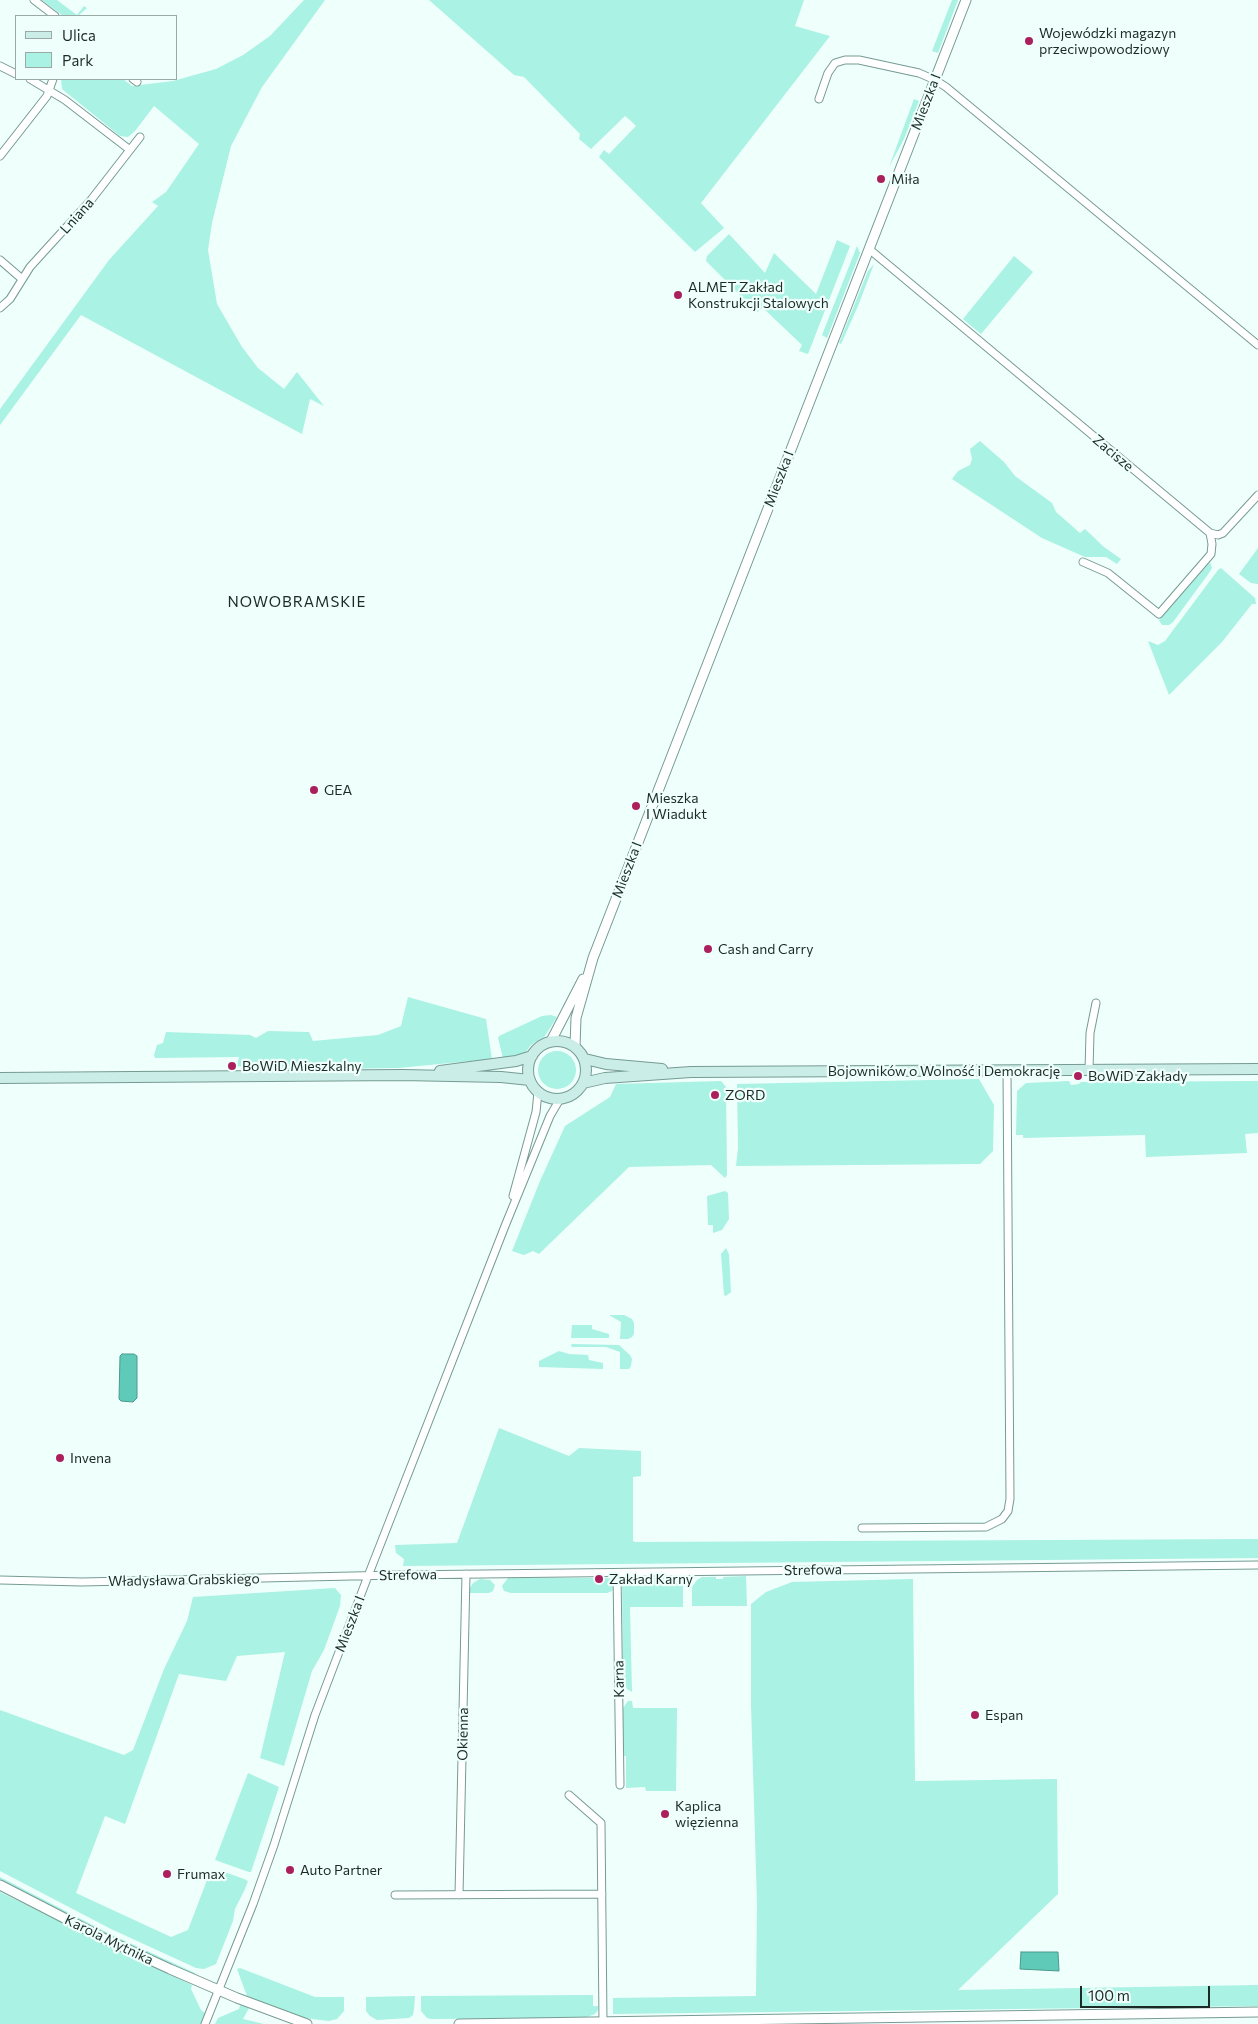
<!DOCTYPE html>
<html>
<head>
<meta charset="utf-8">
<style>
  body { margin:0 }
  #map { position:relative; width:1258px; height:2024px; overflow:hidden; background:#effffb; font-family:Commissioner,sans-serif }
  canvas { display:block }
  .legend { position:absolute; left:15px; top:15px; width:162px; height:65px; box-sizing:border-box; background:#effffb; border:1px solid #9baaa7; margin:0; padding:6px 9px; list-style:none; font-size:15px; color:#1c2b28 }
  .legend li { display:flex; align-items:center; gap:10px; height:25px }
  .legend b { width:25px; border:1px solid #9baaa7 }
  .scale { position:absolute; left:1080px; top:1986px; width:130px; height:22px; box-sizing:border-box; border:2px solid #1c2b28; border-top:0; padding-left:6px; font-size:15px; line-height:18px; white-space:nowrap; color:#1c2b28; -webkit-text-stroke:4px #effffb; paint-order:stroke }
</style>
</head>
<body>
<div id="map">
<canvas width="1258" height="2024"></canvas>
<ul class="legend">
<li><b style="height:6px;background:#caede7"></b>Ulica</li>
<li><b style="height:14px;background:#aaf2e4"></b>Park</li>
</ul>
<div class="scale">100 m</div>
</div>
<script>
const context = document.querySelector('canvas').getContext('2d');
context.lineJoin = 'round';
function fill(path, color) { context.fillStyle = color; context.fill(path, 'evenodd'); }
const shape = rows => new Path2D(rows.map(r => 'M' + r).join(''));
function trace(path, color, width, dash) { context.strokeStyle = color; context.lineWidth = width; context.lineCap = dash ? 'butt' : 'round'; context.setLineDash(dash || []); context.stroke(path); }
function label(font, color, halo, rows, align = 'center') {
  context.font = font + ' Commissioner,sans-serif'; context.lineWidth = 4.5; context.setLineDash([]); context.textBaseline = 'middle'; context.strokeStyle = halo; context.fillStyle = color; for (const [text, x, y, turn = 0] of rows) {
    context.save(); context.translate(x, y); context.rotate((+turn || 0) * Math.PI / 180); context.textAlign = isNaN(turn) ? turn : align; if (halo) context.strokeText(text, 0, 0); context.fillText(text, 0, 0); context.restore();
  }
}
const green = shape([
  [42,0,57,0,77,15,84,6,87,8,78,16,63,16],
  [304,0,325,0,262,87,231,146,212,223,208,250,217,304,242,347,258,368,284,389,297,372,324,406,310,399,302,434,81,315,0,425,0,409,109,260,158,206,152,202,166,192,199,144,154,106,135,131,128,137,120,136,62,89,61,79,123,79,132,86,173,81,216,69,243,55,270,36],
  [429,0,804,0,795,26,830,36,701,203,724,228,695,252,599,157,604,150,609,154,636,126,631,121,625,116,591,149,579,139,580,134,524,77,514,75],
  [952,0,958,0,938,53,932,51],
  [914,99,919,101,904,139,889,167],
  [729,234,765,273,774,253,816,294,837,240,850,246,808,354,799,351,802,345,763,308,757,312,706,261,707,256],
  [857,246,860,253,827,338,822,335],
  [1014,256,1033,272,981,334,963,319],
  [874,264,858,306,841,344,839,343,868,271],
  [980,441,1004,462,1015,476,1052,503,1056,512,1080,533,1085,529,1104,547,1121,559,1117,564,1106,557,1085,557,1042,538,952,479,958,471,970,465,972,459,970,449],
  [1258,548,1258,584,1251,583,1239,574],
  [1210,562,1212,568,1209,573,1173,622,1169,625,1162,625,1159,620],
  [1221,568,1255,598,1256,604,1252,604,1222,642,1169,695,1148,641,1158,645,1165,641,1218,570],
  [408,997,486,1019,492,1059,398,1068,276,1070,237,1066,239,1057,155,1058,154,1055,157,1045,163,1043,166,1032,250,1035,256,1038,268,1031,309,1032,313,1041,378,1035,401,1026],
  [551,1015,557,1017,545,1036,531,1045,525,1053,503,1058,498,1038,499,1036,542,1016],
  '538 1070a19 19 0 1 1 38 0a19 19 0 1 1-38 0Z',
  [979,1079,994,1105,993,1151,980,1164,736,1166,738,1148,737,1084],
  [721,1081,726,1087,727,1175,725,1178,711,1165,629,1167,539,1254,533,1251,524,1255,512,1251,540,1181,565,1126,610,1097,616,1084],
  [1069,1081,1071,1085,1079,1084,1081,1082,1258,1081,1258,1133,1245,1134,1247,1153,1146,1157,1145,1135,1023,1138,1023,1135,1016,1135,1017,1091,1026,1083],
  [725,1191,728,1193,729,1219,722,1230,713,1233,713,1225,708,1225,707,1196],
  [726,1248,729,1254,731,1292,726,1296,724,1295,721,1254],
  [609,1315,624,1315,632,1319,634,1323,634,1334,632,1337,628,1339,620,1339,621,1322],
  [572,1325,592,1325,592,1329,609,1334,609,1338,571,1338],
  [572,1344,619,1345,630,1355,632,1359,631,1366,629,1369,620,1369,620,1352,606,1347,572,1347,571,1345],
  [559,1351,569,1354,588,1355,589,1360,603,1363,603,1369,539,1367,539,1361],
  [499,1428,569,1456,579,1448,641,1451,641,1476,633,1477,633,1541,635,1542,1258,1539,1258,1558,403,1566,404,1559,396,1553,395,1545,457,1543],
  [746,1576,747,1606,692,1606,692,1587,697,1580,702,1577,716,1577,716,1579,723,1579,723,1577],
  [508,1578,606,1578,612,1579,614,1586,612,1591,607,1593,511,1593,504,1591,502,1586],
  [631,1578,676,1578,683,1585,683,1607,630,1607,632,1692,627,1689,623,1678,622,1582],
  [480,1579,490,1580,495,1585,493,1591,489,1593,470,1593,470,1588,473,1583],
  [913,1579,915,1781,1057,1779,1058,1894,958,1990,1258,1985,1258,2006,613,2014,613,1998,756,1996,757,1903,751,1705,751,1604,766,1592,792,1582],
  [335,1588,341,1595,340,1606,324,1650,312,1671,284,1766,260,1758,285,1652,237,1656,226,1681,179,1674,125,1824,105,1816,76,1893,171,1937,188,1930,210,1872,219,1870,244,1879,248,1881,245,1889,235,1909,233,1921,216,1964,204,1969,196,1968,111,1929,0,1871,0,1710,124,1755,133,1750,164,1669,187,1621,193,1597],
  [628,1701,632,1701,633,1708,677,1708,676,1791,646,1791,645,1787,626,1788,626,1756,623,1756,623,1708],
  [248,1773,279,1787,251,1872,249,1872,215,1860],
  [0,1877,108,1933,195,1973,196,1976,108,1936,0,1880],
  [0,1892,192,1985,191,1989,201,2010,205,2013,201,2024,0,2024],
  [240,1968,315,1997,344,1997,344,2011,337,2019,329,2021,304,2018,272,2007,247,1996,237,1969],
  [593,1995,593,2006,598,2006,598,2010,595,2014,584,2018,431,2019,427,2018,421,2011,421,1996],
  [415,1996,414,2009,413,2015,409,2018,377,2020,370,2016,366,2011,366,1997],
  [240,2005,249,2008,243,2019,264,2024,215,2024,218,2018,239,2009]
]);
const water = shape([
  [122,1354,134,1354,137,1356,137,1398,133,1402,121,1401,119,1399,120,1356,122,1354],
  [1021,1952,1058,1952,1059,1971,1020,1969,1021,1952]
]);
const minor = shape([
  [34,0,55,16],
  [0,66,16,74],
  [30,79,65,100,130,150],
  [133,79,137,82],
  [819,99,828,73,835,63,845,60,859,60,919,73,935,80,946,87,1258,345],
  [0,156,47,96,53,79],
  [869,249,1210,533,1212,544,1211,554,1159,614,1108,573,1083,562],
  [0,260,22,279],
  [0,308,10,299,30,267,91,200,140,137],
  [1210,533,1218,535,1223,533,1258,495],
  [1089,1071,1090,1033,1096,1003],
  [513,1196,536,1112,538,1092],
  [862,1528,986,1527,1002,1519,1008,1511,1010,1499,1007,1071],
  [617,1573,620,1785],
  [0,1580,82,1582,397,1575,1258,1565],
  [569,1795,601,1823,603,2022],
  [395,1895,602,1894],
  [459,1895,466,1574],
  [205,2024,253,1904,274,1845,315,1715,368,1576,505,1226,550,1116,560,1099]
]);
const tertiary = shape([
  [551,1041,583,979],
  [575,1046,576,1018,593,958,966,0],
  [0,1885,105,1939,170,1969,237,1998,307,2024],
  [459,2024,1258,2012]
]);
const secondary = shape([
  '528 1070a29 29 0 1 1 58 0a29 29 0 1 1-58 0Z',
  [585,1059,606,1064,662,1069],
  [440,1071,516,1061,532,1056],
  [0,1078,402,1075,501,1077,530,1080],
  [583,1083,605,1078,691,1072,1258,1069]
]);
const markers = [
  [1029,41,5,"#ac1f5d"],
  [881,179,5,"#ac1f5d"],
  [678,295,5,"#ac1f5d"],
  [314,790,5,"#ac1f5d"],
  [636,806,5,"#ac1f5d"],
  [708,949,5,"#ac1f5d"],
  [232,1066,5,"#ac1f5d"],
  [1078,1076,5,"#ac1f5d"],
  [715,1095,5,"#ac1f5d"],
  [60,1458,5,"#ac1f5d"],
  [599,1579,5,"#ac1f5d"],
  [975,1715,5,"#ac1f5d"],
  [665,1814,5,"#ac1f5d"],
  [290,1870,5,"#ac1f5d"],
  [167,1874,5,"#ac1f5d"]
];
const poiNames = [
  ["Wojewódzki magazyn",1039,33],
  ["przeciwpowodziowy",1039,49],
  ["Miła",891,179],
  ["ALMET Zakład",688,287],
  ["Konstrukcji Stalowych",688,303],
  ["GEA",324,790],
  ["Mieszka",646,798],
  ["I Wiadukt",646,814],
  ["Cash and Carry",718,949],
  ["BoWiD Mieszkalny",242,1066],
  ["BoWiD Zakłady",1088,1076],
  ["ZORD",725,1095],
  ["Invena",70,1458],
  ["Zakład Karny",609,1579],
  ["Espan",985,1715],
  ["Kaplica",675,1806],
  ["więzienna",675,1822],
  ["Auto Partner",300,1870],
  ["Frumax",177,1874]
];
const streetNames = [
  ["Mieszka I",926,102,-69],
  ["Lniana",77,216,-48],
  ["Zacisze",1113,453,40],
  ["Mieszka I",779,479,-69],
  ["Mieszka I",627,870,-69],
  ["Bojowników o Wolność i Demokrację",944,1071],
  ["Strefowa",813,1570,-1],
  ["Strefowa",408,1575,-1],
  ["Władysława Grabskiego",184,1580,-1],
  ["Mieszka I",350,1624,-69],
  ["Karna",619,1679,-91],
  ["Okienna",463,1734,-89],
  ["Karola Mytnika",109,1940,26]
];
const neighbourhoodNames = [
  ["NOWOBRAMSKIE",297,602]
];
fill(green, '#aaf2e4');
fill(water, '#5fcab8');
trace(water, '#4b9a8d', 1);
trace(minor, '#769b93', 9);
trace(tertiary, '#769b93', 11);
trace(secondary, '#769b93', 12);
trace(minor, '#fff', 7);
trace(tertiary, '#fff', 9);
trace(secondary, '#caede7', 10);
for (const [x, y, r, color] of markers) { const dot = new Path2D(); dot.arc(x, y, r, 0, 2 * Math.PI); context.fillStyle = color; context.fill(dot); trace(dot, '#effffb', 2); }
label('14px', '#1c2b28', '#effffb', poiNames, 'left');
label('14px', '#1c2b28', '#effffb', streetNames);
context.letterSpacing = '1px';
label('15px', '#1c2b28', '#effffb', neighbourhoodNames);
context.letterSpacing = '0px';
</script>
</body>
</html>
